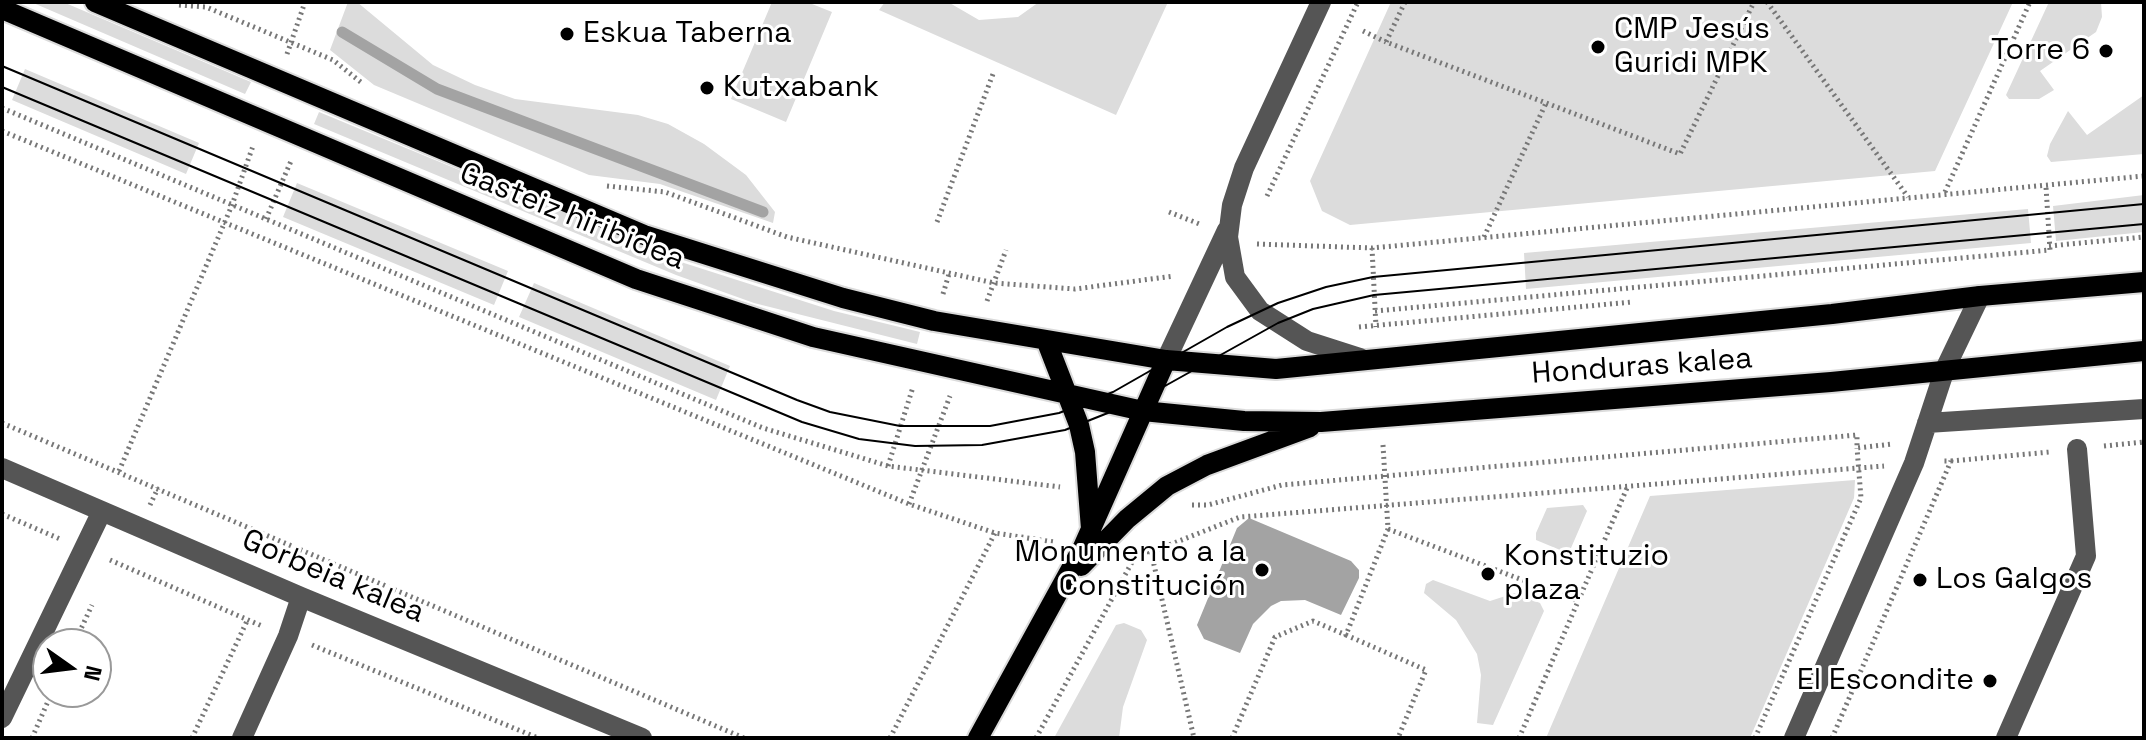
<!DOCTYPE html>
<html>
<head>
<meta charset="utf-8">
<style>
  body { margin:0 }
  #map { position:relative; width:2146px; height:740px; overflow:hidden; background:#fff; font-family:"Space Grotesk",sans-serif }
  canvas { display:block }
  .frame { position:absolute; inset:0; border:4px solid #000; pointer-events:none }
  .north { position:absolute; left:32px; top:628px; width:80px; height:80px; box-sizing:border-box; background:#fff; border:2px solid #999; border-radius:50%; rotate:104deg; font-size:22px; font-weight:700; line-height:32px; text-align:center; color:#000 }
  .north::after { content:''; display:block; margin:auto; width:28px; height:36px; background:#000; clip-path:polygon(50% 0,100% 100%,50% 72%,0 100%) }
</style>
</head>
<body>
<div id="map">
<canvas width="2146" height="740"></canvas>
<div class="frame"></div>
<div class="north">N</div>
</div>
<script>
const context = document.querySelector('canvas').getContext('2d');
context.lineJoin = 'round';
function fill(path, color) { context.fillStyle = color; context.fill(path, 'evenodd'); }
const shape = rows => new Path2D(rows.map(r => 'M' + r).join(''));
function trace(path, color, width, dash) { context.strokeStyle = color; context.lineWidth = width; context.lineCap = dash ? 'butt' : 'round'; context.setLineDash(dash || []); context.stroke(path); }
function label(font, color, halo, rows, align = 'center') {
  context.font = font + ' "Space Grotesk",sans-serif'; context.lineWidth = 6; context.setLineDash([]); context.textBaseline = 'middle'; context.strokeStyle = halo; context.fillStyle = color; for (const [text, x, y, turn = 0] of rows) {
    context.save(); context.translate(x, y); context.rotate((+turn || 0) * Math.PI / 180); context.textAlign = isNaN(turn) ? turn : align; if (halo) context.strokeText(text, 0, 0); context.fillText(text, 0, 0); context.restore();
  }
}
const green = shape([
  [31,2,63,2,251,82,245,94],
  [348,2,357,2,433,65,475,85,515,99,638,115,668,124,704,144,746,175,775,212,773,223,660,184,589,175,374,85,330,50],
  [772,2,807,2,832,12,786,122,731,99],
  [885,2,948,2,979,20,1018,17,1039,2,1168,2,1116,115,879,10],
  [1391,2,2013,2,1935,171,1350,225,1322,211,1310,181],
  [2049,2,2101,2,2102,17,2096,32,2040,71,2054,90,2039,99,2009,99,2006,95],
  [25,69,199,143,186,174,12,100],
  [2144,95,2144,154,2051,162,2047,156,2050,144,2068,111,2087,135],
  [319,112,684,263,834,311,920,332,917,344,754,303,676,275,314,124],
  [297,183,508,271,494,305,283,217],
  [2144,195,2144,232,2056,241,2053,206],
  [2028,209,2031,243,1526,289,1524,253],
  [534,283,730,366,716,400,519,317],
  [1855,480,1854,498,1750,738,1546,738,1650,496],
  [1583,505,1587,511,1571,548,1565,552,1536,540,1536,533,1547,508],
  [1433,580,1490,601,1515,593,1540,603,1544,611,1493,725,1477,723,1481,675,1477,654,1456,620,1424,593,1426,584],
  [1124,623,1141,630,1147,640,1123,707,1119,738,1054,738,1116,625]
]);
const water = shape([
  [1249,518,1351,561,1359,570,1359,578,1341,615,1305,600,1281,601,1271,606,1253,624,1240,653,1204,639,1197,625,1237,528]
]);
const stream = shape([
  [342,32,437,89,763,212]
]);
const path = shape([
  [1405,2,1386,42,1680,154,1754,2],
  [1767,2,1908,197],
  [179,5,206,7,333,60,362,83],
  [1363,31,1386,42],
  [287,54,305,2],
  [2,108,763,428,888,466,1060,487],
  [2,131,909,504,995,533,1054,542],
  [607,186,665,192,787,237,994,283,1075,289,1174,276],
  [1945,192,2030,2],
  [1267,196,1358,2],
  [1169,212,1202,225],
  [266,219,291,161],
  [937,222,993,74],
  [1484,237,1546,103],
  [1257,244,1372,248,2144,176],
  [2049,246,2144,237],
  [1372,248,1376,327],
  [943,294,949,274],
  [987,301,1006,250],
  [1375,311,2050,250,2046,187],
  [1359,327,1632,302],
  [2,423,744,738],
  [1383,445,1388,529,1346,635,1426,670,1398,738],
  [2104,446,2144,442],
  [1951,461,2050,452],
  [888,466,913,387],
  [119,471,232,205,253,146],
  [909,504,950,396],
  [150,505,158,488],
  [1192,505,1208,505,1282,485,1857,435,1857,448,1892,444],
  [2,514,60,539],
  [1388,529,1578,601],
  [1135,551,1151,552,1240,517,1884,466],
  [1151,552,1194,738],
  [110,560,262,626],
  [74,644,92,605],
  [312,645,538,738],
  [32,738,52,692],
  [192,738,247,621],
  [890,738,995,533],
  [1036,738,1137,553],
  [1232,738,1275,637,1313,621,1346,635],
  [1519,738,1627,488],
  [1755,738,1861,498,1857,448],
  [1832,738,1951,461,1942,461]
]);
const minor = shape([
  [1321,2,1244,168,1232,205,1228,237,1235,277,1260,311,1307,341,1360,358],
  [1166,360,1227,230],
  [1927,423,2144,409],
  [2,468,301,597,642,738],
  [2,718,102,511],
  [242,738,288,636,301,597],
  [1794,738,1914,463,1945,369,1980,296],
  [2006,738,2086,556,2077,449]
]);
const major = shape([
  [95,2,644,235,843,298,934,321,1166,360,1276,369,1832,314,1980,296,2144,282],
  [2,9,636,279,813,337,1143,411,1244,421,1321,422,1831,382,2144,351],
  [1046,340,1079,425,1085,452,1091,529],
  [1081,566,1127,519,1167,486,1207,465,1310,427],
  [978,738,1083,547,1166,360]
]);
const tram = shape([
  [2,66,797,400,830,412,900,426,990,426,1059,413,1113,392,1227,327,1278,303,1326,287,1373,277,2144,204],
  [2,87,802,422,859,439,915,446,982,445,1065,430,1138,401,1278,323,1313,309,1374,295,2144,224]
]);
const markers = [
  [567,34,8,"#000"],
  [1598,47,8,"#000"],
  [2106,51,8,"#000"],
  [707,88,8,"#000"],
  [1262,570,8,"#000"],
  [1488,574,8,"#000"],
  [1920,580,8,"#000"],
  [1990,681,8,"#000"]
];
const poiNames = [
  ["CMP Jesús",1614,30],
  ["Guridi MPK",1614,64],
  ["Eskua Taberna",583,34],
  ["Torre 6",2090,51,"right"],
  ["Kutxabank",723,88],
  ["Monumento a la",1246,553,"right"],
  ["Constitución",1246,587,"right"],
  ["Konstituzio",1504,557],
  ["plaza",1504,591],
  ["Los Galgos",1936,580],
  ["El Escondite",1974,681,"right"]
];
const streetNames = [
  ["Gasteiz hiribidea",572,217,22],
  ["Honduras kalea",1642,367,-4],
  ["Gorbeia kalea",333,577,23]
];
fill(green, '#dcdcdc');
fill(water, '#a3a3a3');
trace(stream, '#a3a3a3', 11);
trace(major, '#dbdbdb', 24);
trace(path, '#777', 5, [2, 4]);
trace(minor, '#555', 20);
trace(major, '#000', 20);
trace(tram, '#000', 2);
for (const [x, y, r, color] of markers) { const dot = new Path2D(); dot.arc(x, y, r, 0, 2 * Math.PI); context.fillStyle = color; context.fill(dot); trace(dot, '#fff', 3); }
label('30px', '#000', '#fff', poiNames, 'left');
label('30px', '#000', '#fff', streetNames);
</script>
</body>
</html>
